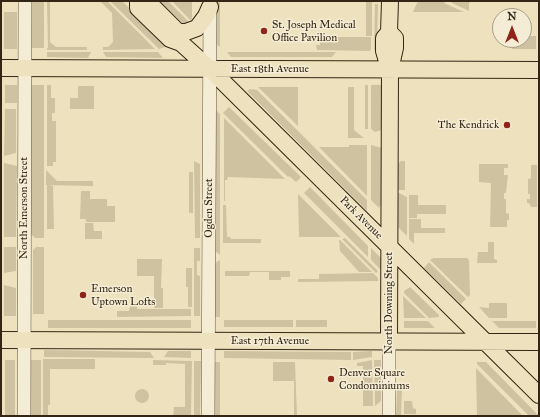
<!DOCTYPE html>
<html>
<head>
<meta charset="utf-8">
<style>
  body { margin:0 }
  #map { position:relative; width:540px; height:417px; overflow:hidden; background:#eee2be; font-family:"IM FELL Great Primer",serif }
  canvas { display:block }
  .frame { position:absolute; inset:0; border:2px solid #332614; pointer-events:none }
  .north { position:absolute; left:492px; top:8px; width:40px; height:40px; box-sizing:border-box; background:#f4ecd5; border:1px solid #a79d88; border-radius:50%; rotate:0deg; font-size:11px; font-weight:700; line-height:16px; text-align:center; color:#332614 }
  .north::after { content:''; display:block; margin:auto; width:14px; height:18px; background:#8f2418; clip-path:polygon(50% 0,100% 100%,50% 72%,0 100%) }
</style>
</head>
<body>
<div id="map">
<canvas width="540" height="417"></canvas>
<div class="frame"></div>
<div class="north">N</div>
</div>
<script>
const context = document.querySelector('canvas').getContext('2d');
context.lineJoin = 'round';
function fill(path, color) { context.fillStyle = color; context.fill(path, 'evenodd'); }
const shape = rows => new Path2D(rows.map(r => 'M' + r).join(''));
function trace(path, color, width, dash) { context.strokeStyle = color; context.lineWidth = width; context.lineCap = dash ? 'butt' : 'round'; context.setLineDash(dash || []); context.stroke(path); }
function label(font, color, halo, rows, align = 'center') {
  context.font = font + ' "IM FELL Great Primer",serif'; context.lineWidth = 3; context.setLineDash([]); context.textBaseline = 'middle'; context.strokeStyle = halo; context.fillStyle = color; for (const [text, x, y, turn = 0] of rows) {
    context.save(); context.translate(x, y); context.rotate((+turn || 0) * Math.PI / 180); context.textAlign = isNaN(turn) ? turn : align; if (halo) context.strokeText(text, 0, 0); context.fillText(text, 0, 0); context.restore();
  }
}
const green = shape([
  [31,1,44,1,44,48,31,48],
  [47,1,50,1,50,42,56,47,87,47,87,50,47,50,47,48,51,48,48,48],
  [100,1,107,1,155,49,103,50,103,47,108,47,113,42,112,13],
  [110,1,122,1,168,46,159,49],
  [155,1,168,1,190,23,183,26],
  [172,1,192,1,192,19,190,20],
  [215,1,220,1,220,47,215,43],
  [366,1,372,1,372,36,366,36],
  [418,1,443,1,446,4,464,12,413,12],
  [452,1,471,1,469,3,469,11,452,3],
  [375,4,378,4,377,50,374,50],
  [4,12,17,12,17,49,4,49],
  [526,36,536,36,536,49,512,49,512,40,524,40,524,37,526,37],
  [320,37,371,37,371,49,370,51,317,50,316,45,320,45],
  [47,52,91,52,88,58,47,57],
  [103,52,158,52,163,58,106,57],
  [227,52,336,52,332,57,231,57],
  [5,85,17,85,17,103,5,103],
  [31,85,44,85,44,238,35,238,31,234],
  [47,85,51,85,51,98,55,98,55,113,52,113,52,121,56,121,56,162,53,162,53,166,47,166],
  [365,85,368,85,368,129,365,129],
  [371,85,381,85,382,130,375,132,371,129],
  [78,86,94,86,94,109,70,109,70,98,78,98],
  [258,87,298,87,298,126],
  [348,87,354,87,354,130,364,138,348,138],
  [250,89,257,90,367,200,367,211,247,91],
  [229,107,301,177,296,182,289,176,288,177,223,113],
  [5,109,16,109,16,153,4,156],
  [216,110,220,114,220,255,215,251],
  [224,118,285,179,228,177,227,180,225,180,225,201,224,201],
  [349,145,367,145,367,196,319,147,349,147],
  [371,145,382,148,382,203,379,208,371,200],
  [194,161,200,164,200,238,195,238],
  [401,161,405,161,405,190,397,190,397,165],
  [4,163,17,166,16,237,4,237],
  [479,164,508,164,508,168,504,168,504,175,508,175,506,193,504,193,504,199,506,199,506,213,509,214,509,220,507,220,507,227,490,227,491,183,479,182],
  [531,165,537,165,537,207,531,207,529,203,527,203,527,199,530,199,530,194,528,194,528,179,531,178],
  [46,170,57,181,93,181,93,186,46,185],
  [189,172,193,172,193,213,189,213],
  [47,185,53,186,54,229,47,229],
  [310,187,368,246,368,257,304,193],
  [81,191,90,191,90,199,107,199,107,206,115,206,115,222,86,222,86,219,80,219],
  [397,192,407,197,407,236,397,226],
  [298,194,341,237,299,237],
  [409,195,418,195,418,205,446,205,446,214,417,214,417,218,409,218],
  [223,205,226,205,227,237,230,237,231,239,261,239,261,243,223,243],
  [409,219,421,219,421,228,445,228,445,233,414,233,414,244,409,239],
  [85,223,93,223,94,231,102,231,102,239,85,239],
  [345,238,378,271,376,273,342,239],
  [339,240,340,240,372,272,359,272,340,251],
  [488,242,494,242,494,259,497,260,497,263,477,263,478,252,488,252],
  [4,247,16,247,16,271,4,273],
  [36,247,44,247,44,314,33,314,33,250],
  [194,248,200,248,200,261,197,261,197,275,200,276,200,316,194,316],
  [371,248,382,259,382,268,381,270,371,260],
  [433,258,467,258,469,260,470,295,468,297,430,260],
  [137,259,162,259,161,288,163,288,163,308,154,308,154,276,137,276],
  [220,260,220,317,215,317,215,263],
  [429,262,466,299,461,304,424,268],
  [186,268,192,268,192,307,188,307,188,287,186,287],
  [225,271,290,271,290,277,281,277,281,280,269,280,269,272,250,272,249,276,225,276],
  [373,273,378,278,378,281,298,282,298,279,319,279,319,274],
  [4,285,16,288,16,316,4,316],
  [410,287,439,315,439,317,429,318,404,293,404,291],
  [403,296,426,318,404,318],
  [489,303,507,303,507,318,489,318,479,307,489,308],
  [130,306,137,306,137,309,191,309,191,316,117,317,117,311,129,311],
  [48,320,191,320,191,328,48,328],
  [224,320,293,320,293,327,224,327],
  [296,320,327,320,327,327,296,327],
  [404,321,428,321,435,328,404,328],
  [492,321,536,321,536,328,499,328],
  [44,350,150,352,154,358,44,357],
  [168,351,191,351,191,358,164,357],
  [224,351,351,352,351,360,224,358],
  [372,351,372,357,353,360,353,352],
  [43,359,95,359,95,369,50,369,50,405,48,405,48,416,43,416],
  [5,360,15,360,15,416,5,416],
  [31,360,41,360,41,416,31,416],
  [153,360,192,361,191,416,173,416,174,407,185,407,185,364,166,363,166,365,153,365],
  [372,360,373,406,363,406,363,366,357,366,357,363],
  [374,360,381,360,381,401,375,406],
  [194,361,201,361,200,416,194,416],
  [213,362,220,362,220,416,214,416],
  [273,362,295,362,297,416,294,416,294,381,273,381],
  [477,362,486,362,539,416,529,416,477,364],
  [476,368,523,416,477,416],
  '135 396a7 7 0 1 1 14 0a7 7 0 1 1-14 0Z',
  [397,389,402,389,401,416,396,416],
  [404,401,412,401,413,408,416,409,416,414,404,414]
]);
const minor = shape([
  [389,341,389,416],
  [24,416,25,1],
  [208,416,210,7]
]);
const major = shape([
  [138,1,138,8,170,39,181,43,210,69,539,395],
  [147,1,178,32,181,43],
  [178,32,186,32,197,28,206,16,210,7],
  [389,32,395,38,395,48,390,70,389,341],
  [1,68,539,70],
  [389,68,384,51,384,38,389,32,390,1],
  [1,340,539,342]
]);
const markers = [
  [264,31,4,"#8f2418"],
  [507,125,4,"#8f2418"],
  [83,295,4,"#8f2418"],
  [331,379,4,"#8f2418"]
];
const poiNames = [
  ["St. Joseph Medical",272,25],
  ["Office Pavilion",272,38],
  ["The Kendrick",499,125,"right"],
  ["Emerson",91,289],
  ["Uptown Lofts",91,302],
  ["Denver Square",339,373],
  ["Condominiums",339,386]
];
const streetNames = [
  ["East 18th Avenue",270,69],
  ["North Emerson Street",24,208,-90],
  ["Ogden Street",209,208,-90],
  ["Park Avenue",361,218,45],
  ["North Downing Street",389,303,-90],
  ["East 17th Avenue",270,341]
];
fill(green, '#cec2a1');
trace(minor, '#62553e', 14);
trace(major, '#332614', 18);
trace(minor, '#f4ecd5', 13);
trace(major, '#eee2be', 16);
for (const [x, y, r, color] of markers) { const dot = new Path2D(); dot.arc(x, y, r, 0, 2 * Math.PI); context.fillStyle = color; context.fill(dot); trace(dot, '#f4ecd5', 1.5); }
label('11px', '#332614', '#f4ecd5', poiNames, 'left');
label('11px', '#332614', '#f4ecd5', streetNames);
</script>
</body>
</html>
